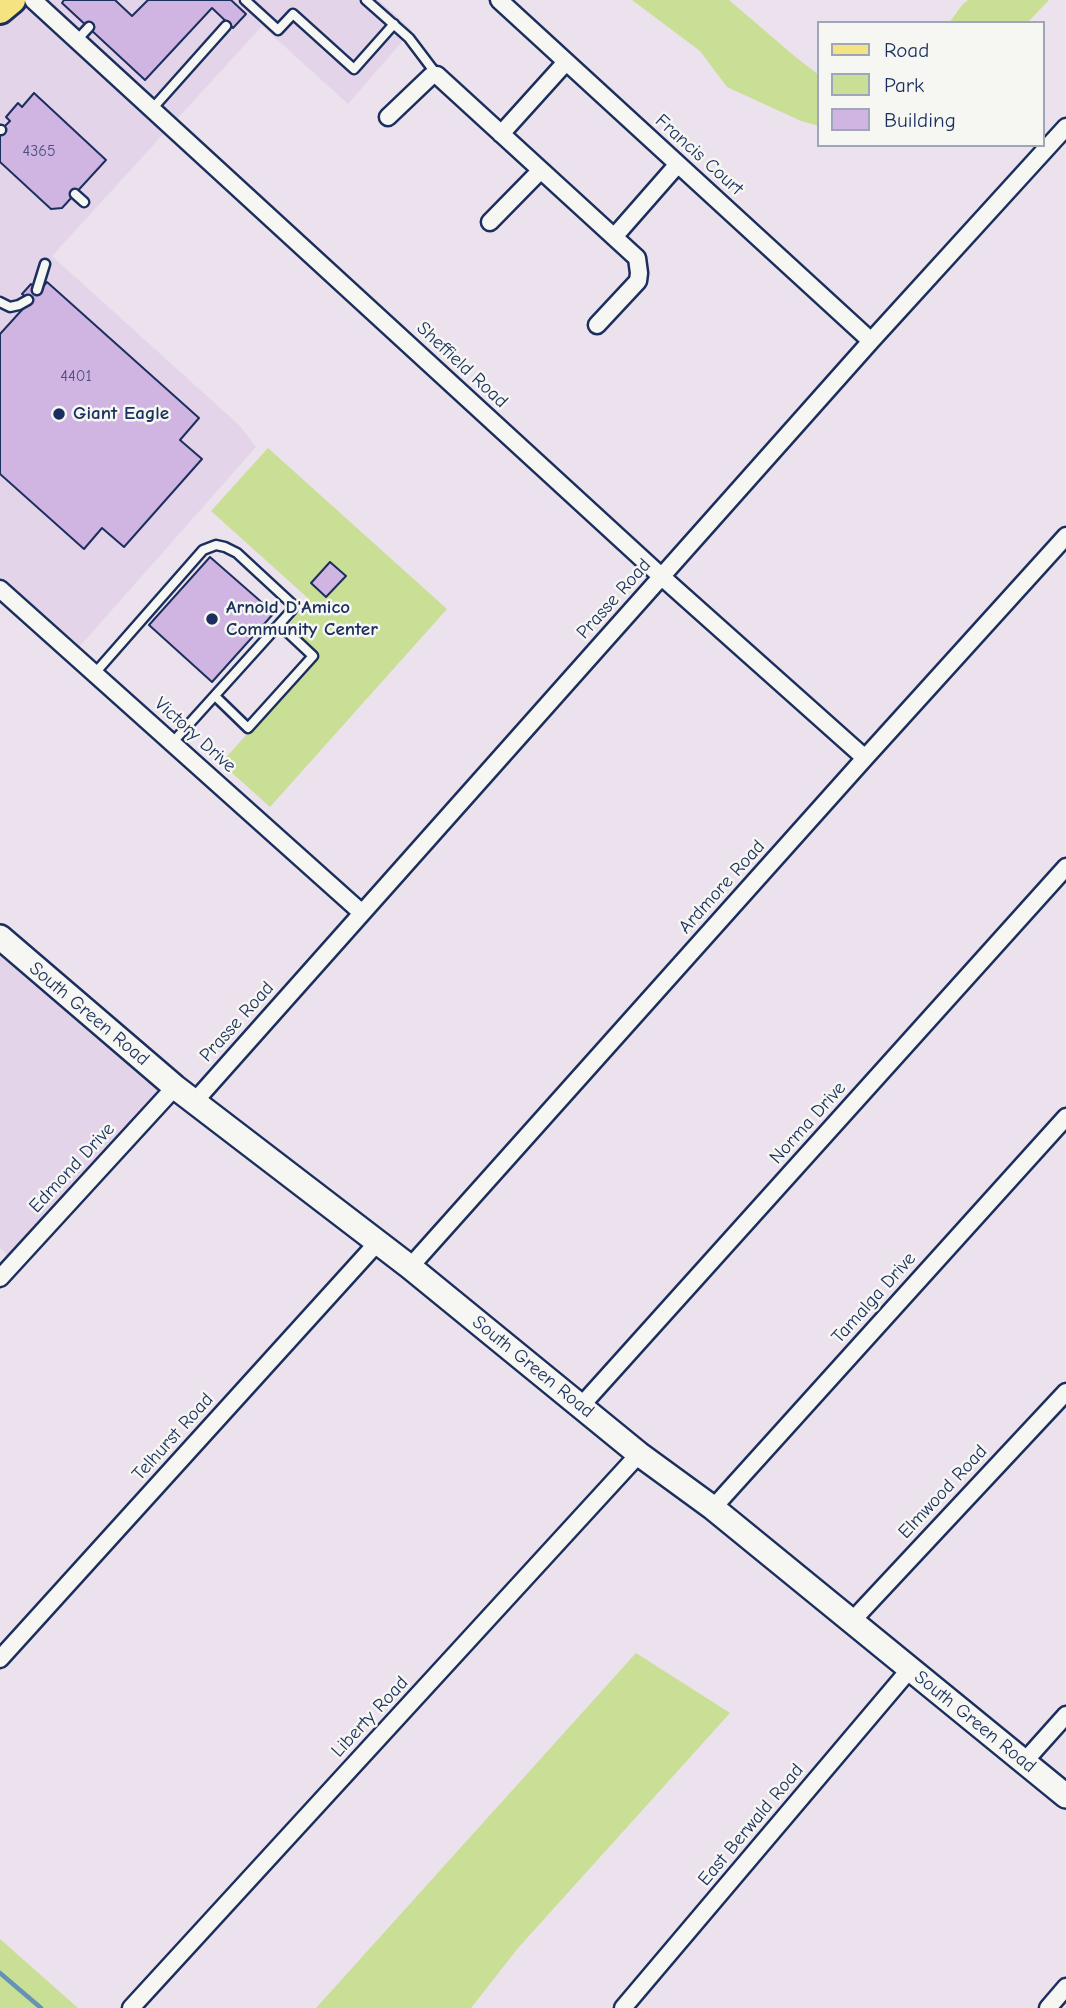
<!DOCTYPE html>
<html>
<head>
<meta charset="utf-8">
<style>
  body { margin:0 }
  #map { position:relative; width:1066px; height:2008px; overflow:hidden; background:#ebe2ed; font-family:"Comic Neue",sans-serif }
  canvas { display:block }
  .legend { position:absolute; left:817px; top:21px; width:228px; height:126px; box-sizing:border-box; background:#f6f6f2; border:2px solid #9ea6b7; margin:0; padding:9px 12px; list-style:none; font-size:21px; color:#1b2f5e }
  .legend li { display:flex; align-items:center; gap:14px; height:35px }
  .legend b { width:35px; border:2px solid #9ea6b7 }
</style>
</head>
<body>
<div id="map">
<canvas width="1066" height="2008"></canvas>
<ul class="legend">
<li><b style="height:9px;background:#f5e382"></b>Road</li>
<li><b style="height:19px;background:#c9df95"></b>Park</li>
<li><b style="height:19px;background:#d0b4e2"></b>Building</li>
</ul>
</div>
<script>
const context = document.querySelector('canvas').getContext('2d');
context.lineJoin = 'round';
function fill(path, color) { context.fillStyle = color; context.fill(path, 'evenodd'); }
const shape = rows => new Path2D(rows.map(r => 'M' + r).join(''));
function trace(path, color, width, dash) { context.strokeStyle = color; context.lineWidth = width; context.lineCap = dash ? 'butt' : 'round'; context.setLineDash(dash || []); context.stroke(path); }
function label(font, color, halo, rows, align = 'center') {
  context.font = font + ' "Comic Neue",sans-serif'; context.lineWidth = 5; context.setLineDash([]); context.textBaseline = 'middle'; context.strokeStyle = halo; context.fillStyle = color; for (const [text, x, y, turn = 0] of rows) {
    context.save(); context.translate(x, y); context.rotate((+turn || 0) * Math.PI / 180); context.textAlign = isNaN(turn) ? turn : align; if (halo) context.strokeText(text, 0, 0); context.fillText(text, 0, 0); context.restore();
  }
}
const built = shape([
  [0,0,379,0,412,30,348,104,262,26,52,256,239,425,256,447,73,654,0,589],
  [0,937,175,1087,15,1262,0,1248]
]);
const green = shape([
  [632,0,729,0,798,59,819,75,819,126,801,121,727,87,700,51],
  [968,0,1049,0,1027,23,949,23,962,5],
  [268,448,447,609,270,807,221,763,319,654,288,625,310,600,211,511],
  [636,1653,730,1713,518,1948,471,2008,316,2008],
  [0,1939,78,2008,0,2008]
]);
const stream = shape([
  [0,1973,41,2008]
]);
const building = shape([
  [64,0,115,0,132,16,148,0,231,0,246,14,233,28,212,8,145,80,62,3,64,0],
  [34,93,106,160,62,208,51,209,0,162,0,131,10,121,6,117,18,103,22,107,34,93],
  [47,282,199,418,180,440,202,459,124,547,102,528,84,549,0,474,0,334,30,301,22,294,31,284,39,291,47,282],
  [210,557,274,613,212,682,149,625,210,557],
  [330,562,346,576,326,597,311,583,330,562]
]);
const lane = shape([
  [245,0,278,30,293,14,354,69,394,24],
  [366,0,409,38,437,75],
  [77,40,89,27],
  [152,109,226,26],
  [0,130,1,130],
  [75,194,84,202],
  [37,290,45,264],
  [0,302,10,307,19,305,28,300],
  [95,673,203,550,216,545,225,547,237,553,291,603,292,610,172,743],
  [215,696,248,728,313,656,280,625]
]);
const street = shape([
  [33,0,662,577,865,758],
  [499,0,871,341],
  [388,117,431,76,437,75,637,258,639,273,638,281,597,325],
  [501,134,566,62],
  [490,222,540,171],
  [614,237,678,164],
  [0,589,362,913],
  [195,1101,871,341,1066,127],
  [410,1267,865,758,1066,536],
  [0,1278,175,1087],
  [581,1406,1066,867],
  [713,1508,1066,1117],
  [851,1622,1066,1392],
  [0,1659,377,1243],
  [1024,1762,1066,1715],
  [131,2008,639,1454],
  [623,2008,910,1669],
  [1048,2008,1066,1987]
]);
const secondary = shape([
  [0,937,175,1087,410,1267,639,1454,713,1508,1066,1796]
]);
const primary = shape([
  [0,10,12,0]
]);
const markers = [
  [59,414,7,"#1b2f5e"],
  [212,619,7,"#1b2f5e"]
];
const numberNames = [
  ["4365",39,151],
  ["4401",76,376]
];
const streetNames = [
  ["Francis Court",699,155,42],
  ["Sheffield Road",462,365,43],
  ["Prasse Road",614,599,-48],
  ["Victory Drive",195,735,42],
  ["Ardmore Road",722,887,-48],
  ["South Green Road",89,1014,40],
  ["Prasse Road",237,1022,-48],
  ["Norma Drive",808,1123,-48],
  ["Edmond Drive",72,1168,-47],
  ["Tamalga Drive",874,1298,-48],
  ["South Green Road",533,1367,39],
  ["Telhurst Road",173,1437,-48],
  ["Elmwood Road",943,1492,-47],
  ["Liberty Road",370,1717,-47],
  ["South Green Road",975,1722,39],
  ["East Berwald Road",751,1825,-50]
];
const poiNames = [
  ["Giant Eagle",73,414],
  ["Arnold D'Amico",226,608],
  ["Community Center",226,630]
];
fill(built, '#e3d4ea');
fill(green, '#c9df95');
trace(stream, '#6492b9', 4.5);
fill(building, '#d0b4e2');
trace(building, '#1b2f5e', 2);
trace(lane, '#1b2f5e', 13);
trace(street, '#1b2f5e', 21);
trace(secondary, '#1b2f5e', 28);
trace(primary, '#1b2f5e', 32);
trace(lane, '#f6f6f2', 8);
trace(street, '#f6f6f2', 16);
trace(secondary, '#f6f6f2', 23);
trace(primary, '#f5e382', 26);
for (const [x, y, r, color] of markers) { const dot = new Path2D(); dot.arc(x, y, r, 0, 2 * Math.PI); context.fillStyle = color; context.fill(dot); trace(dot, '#f6f6f2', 2.5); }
label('16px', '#48507f', null, numberNames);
label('19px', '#1b2f5e', '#f6f6f2', streetNames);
label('bold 19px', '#1b2f5e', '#f6f6f2', poiNames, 'left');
</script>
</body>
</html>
